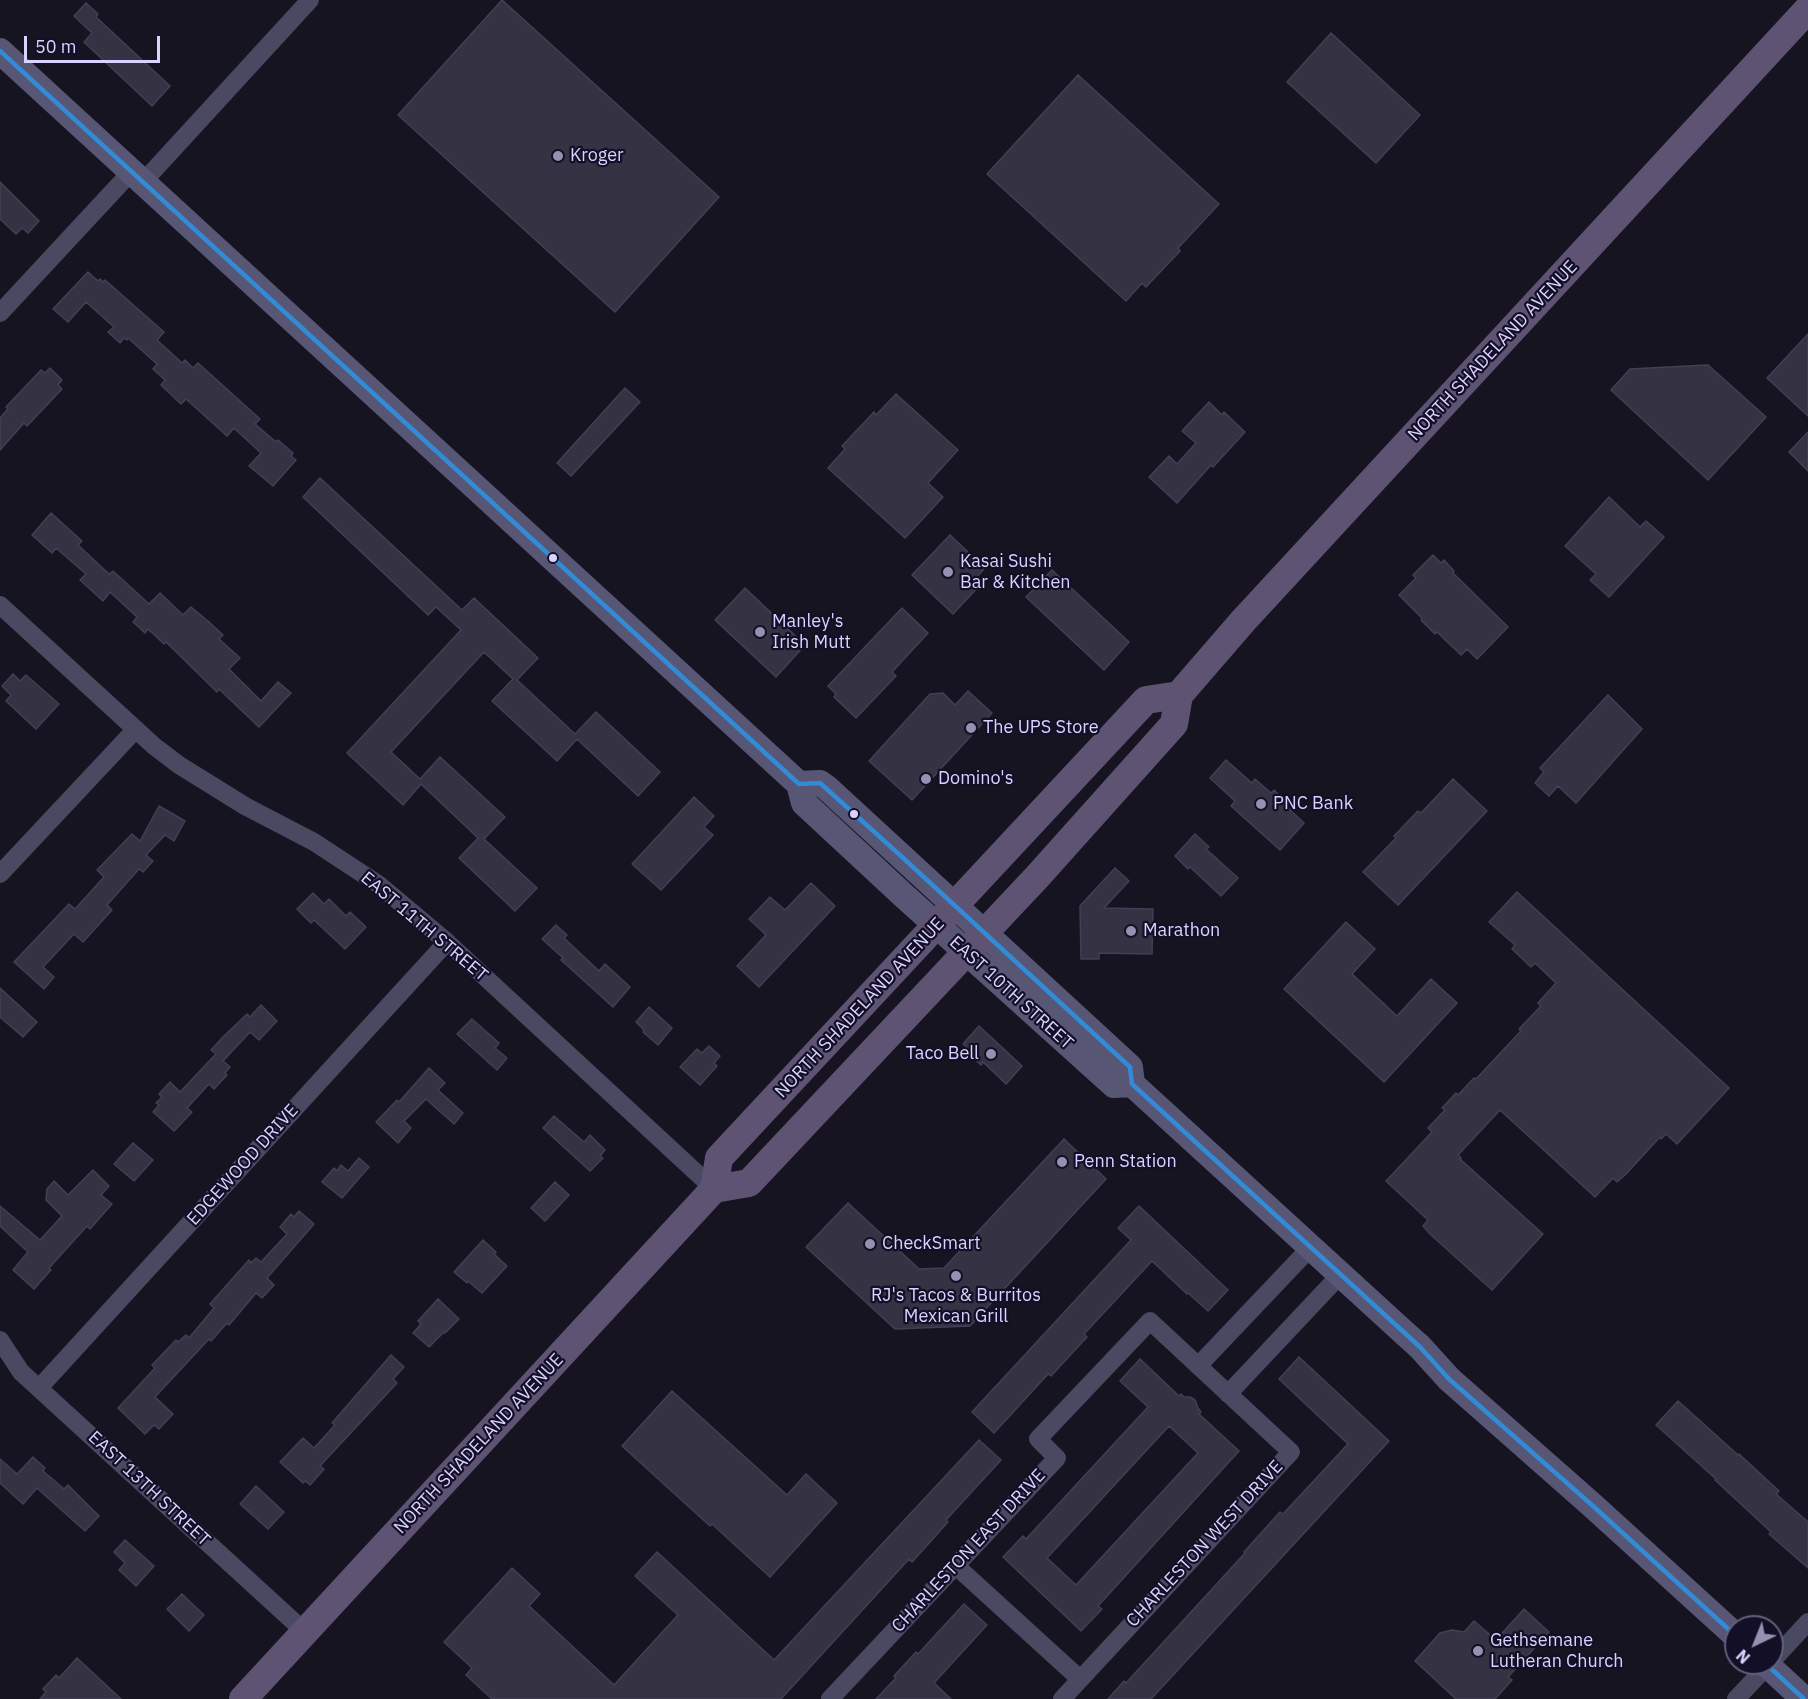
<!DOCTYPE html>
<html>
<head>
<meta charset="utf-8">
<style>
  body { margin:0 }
  #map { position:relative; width:1808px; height:1699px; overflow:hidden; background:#161421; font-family:"IBM Plex Sans",sans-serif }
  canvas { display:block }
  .north { position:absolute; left:1724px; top:1615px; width:60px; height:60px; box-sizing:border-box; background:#130f26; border:2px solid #625e7d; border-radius:50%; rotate:223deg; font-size:16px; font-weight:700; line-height:24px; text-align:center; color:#d9d4ff }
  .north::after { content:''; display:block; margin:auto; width:21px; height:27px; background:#9591b1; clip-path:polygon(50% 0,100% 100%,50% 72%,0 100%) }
  .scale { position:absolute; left:24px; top:36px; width:136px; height:27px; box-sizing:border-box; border:3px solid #d9d4ff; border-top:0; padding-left:8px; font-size:18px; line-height:21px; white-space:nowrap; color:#d9d4ff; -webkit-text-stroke:4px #130f26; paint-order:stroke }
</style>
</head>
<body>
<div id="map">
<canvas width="1808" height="1699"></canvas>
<div class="north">N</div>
<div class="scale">50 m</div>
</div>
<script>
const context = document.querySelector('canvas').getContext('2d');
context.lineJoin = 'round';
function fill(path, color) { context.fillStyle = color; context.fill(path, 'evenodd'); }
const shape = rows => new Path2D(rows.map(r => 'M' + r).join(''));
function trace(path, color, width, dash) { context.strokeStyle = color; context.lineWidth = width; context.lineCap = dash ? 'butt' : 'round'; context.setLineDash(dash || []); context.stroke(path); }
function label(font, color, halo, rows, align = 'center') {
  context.font = font + ' "IBM Plex Sans",sans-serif'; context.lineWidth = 4.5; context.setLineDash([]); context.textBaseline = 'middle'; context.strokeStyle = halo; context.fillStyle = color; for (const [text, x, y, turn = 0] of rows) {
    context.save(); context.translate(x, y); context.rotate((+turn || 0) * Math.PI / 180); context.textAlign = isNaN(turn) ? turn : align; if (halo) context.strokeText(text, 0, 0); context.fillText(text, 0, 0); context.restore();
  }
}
const building = shape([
  [502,0,719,197,615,312,398,115,502,0],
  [86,3,98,14,96,17,170,86,152,106,84,42,92,33,74,16,86,3],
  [1331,33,1420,115,1376,163,1287,82,1331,33],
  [1078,75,1219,204,1178,248,1180,251,1146,287,1142,283,1126,301,987,174,1078,75],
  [0,182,39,221,28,233,22,228,16,234,0,219,0,182],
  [88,272,98,281,100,279,103,282,105,280,164,332,157,340,182,363,185,360,193,368,198,363,260,419,255,424,276,442,278,440,293,453,291,456,296,460,273,486,249,466,261,453,234,428,227,436,186,399,181,404,161,385,165,380,153,369,157,364,128,338,127,340,124,338,120,343,108,332,114,327,86,302,68,322,53,309,88,272],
  [1808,334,1808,416,1767,378,1808,334],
  [1708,365,1766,417,1708,480,1611,390,1630,369,1708,365],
  [50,368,62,380,58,385,62,389,27,426,24,423,0,450,0,418,8,409,6,407,41,370,45,373,50,368],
  [625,388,640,402,571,476,557,463,625,388],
  [896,394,958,450,928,483,943,497,905,538,828,468,845,449,842,446,874,412,876,415,896,394],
  [1209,402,1222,415,1224,412,1245,432,1213,467,1211,465,1177,503,1149,477,1169,456,1177,464,1196,443,1182,431,1209,402],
  [1808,432,1808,471,1789,452,1808,432],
  [320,478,462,610,474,598,538,658,517,680,575,734,596,712,660,772,638,796,577,739,557,761,492,701,513,679,484,652,391,752,420,779,440,757,505,817,484,839,537,888,515,911,459,858,478,838,421,784,403,805,347,753,461,630,436,607,428,615,303,497,320,478],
  [1609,497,1640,527,1646,521,1664,537,1609,597,1590,580,1596,574,1565,546,1609,497],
  [51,513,82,541,78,545,109,574,113,571,149,604,160,593,183,615,191,607,209,622,223,635,219,639,240,658,229,669,261,701,278,682,291,693,259,727,219,689,217,692,166,642,164,644,148,629,145,633,133,622,137,617,110,592,103,601,80,580,86,574,56,548,52,553,32,535,51,513],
  [950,535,985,568,974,580,980,585,953,614,912,575,950,535],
  [1433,555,1441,563,1444,560,1454,571,1453,573,1508,627,1477,659,1467,649,1461,655,1437,632,1435,634,1421,620,1422,618,1399,595,1416,578,1413,575,1433,555],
  [1052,570,1129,642,1104,670,1026,597,1052,570],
  [745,588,805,645,776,677,715,620,745,588],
  [902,608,928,633,892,672,896,676,856,718,834,697,836,694,828,686,902,608],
  [13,674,20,681,26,675,59,704,36,729,6,701,11,695,2,686,13,674],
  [968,691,992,713,912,800,869,761,930,694,943,693,955,705,968,691],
  [1608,695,1642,729,1576,803,1558,786,1549,796,1535,783,1544,772,1540,768,1608,695],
  [1226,760,1252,783,1255,779,1271,793,1274,790,1291,807,1289,809,1304,823,1280,850,1231,806,1235,801,1210,778,1226,760],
  [1453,779,1487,811,1398,905,1363,872,1396,838,1394,836,1418,811,1421,813,1453,779],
  [694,797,714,816,704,827,713,835,661,890,632,864,694,797],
  [159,806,185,821,174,841,165,835,146,855,153,861,143,872,139,869,107,905,112,910,83,942,74,934,43,967,54,977,44,989,14,962,69,904,75,909,104,877,97,870,132,834,140,841,159,806],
  [1195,834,1209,847,1206,849,1238,878,1221,896,1190,867,1188,869,1175,856,1195,834],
  [1115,868,1129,881,1104,908,1153,909,1152,954,1099,953,1099,959,1081,959,1080,906,1115,868],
  [811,883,835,906,759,987,737,966,766,935,749,919,770,897,785,910,811,883],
  [1517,892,1729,1088,1677,1144,1666,1134,1661,1139,1660,1137,1625,1175,1617,1182,1613,1178,1595,1197,1500,1110,1458,1155,1461,1158,1460,1159,1543,1234,1492,1290,1430,1234,1423,1226,1428,1220,1386,1181,1432,1132,1428,1128,1445,1110,1442,1108,1456,1093,1458,1095,1474,1078,1476,1079,1521,1031,1519,1029,1541,1006,1538,1003,1556,983,1535,963,1531,967,1512,949,1515,945,1489,922,1517,892],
  [313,893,324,904,329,899,346,916,350,912,366,927,345,949,314,920,311,923,297,909,313,893],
  [1346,922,1375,949,1352,974,1397,1016,1431,979,1457,1003,1384,1082,1284,989,1346,922],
  [556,925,567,935,564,938,599,971,605,964,630,987,613,1007,561,960,563,958,542,939,556,925],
  [0,988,37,1022,23,1037,0,1017,0,988],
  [261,1005,277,1021,259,1040,250,1032,223,1061,230,1067,225,1073,227,1075,214,1089,209,1084,187,1108,192,1112,174,1131,153,1112,159,1105,156,1103,162,1097,159,1094,170,1082,180,1092,216,1054,211,1050,223,1037,247,1014,250,1017,261,1005],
  [649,1007,672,1028,658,1045,643,1032,644,1030,636,1022,649,1007],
  [472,1019,499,1043,495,1048,507,1058,497,1070,457,1034,472,1019],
  [979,1026,1022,1066,1006,1084,983,1062,981,1065,971,1056,973,1053,963,1044,979,1026],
  [709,1046,720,1056,714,1063,717,1066,700,1085,680,1067,697,1049,702,1053,709,1046],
  [429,1068,445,1083,438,1090,463,1113,454,1124,426,1099,404,1121,411,1128,398,1143,376,1122,397,1100,399,1102,429,1068],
  [554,1116,584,1142,590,1135,605,1150,600,1156,603,1158,590,1171,543,1128,554,1116],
  [1064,1139,1106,1179,970,1326,895,1329,806,1247,848,1203,919,1269,944,1268,1064,1139],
  [133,1143,153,1160,134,1181,114,1164,133,1143],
  [359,1158,369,1167,342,1198,322,1182,334,1168,337,1171,341,1165,348,1171,359,1158],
  [93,1170,109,1186,101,1195,112,1204,90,1229,87,1226,49,1268,51,1270,34,1289,13,1270,28,1252,0,1226,0,1206,40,1240,62,1216,46,1200,47,1189,54,1181,68,1195,93,1170],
  [555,1182,569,1195,545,1221,531,1208,555,1182],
  [1139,1206,1228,1290,1208,1311,1188,1293,1187,1294,1152,1261,1084,1334,1087,1337,1051,1376,1048,1374,994,1433,972,1412,1131,1240,1118,1228,1139,1206],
  [299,1211,314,1224,267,1278,274,1285,262,1298,256,1293,229,1325,227,1323,211,1341,209,1339,155,1397,173,1414,159,1429,154,1425,145,1434,118,1408,155,1368,152,1365,176,1340,178,1342,186,1335,189,1338,214,1308,210,1304,249,1260,251,1263,256,1258,261,1262,287,1234,280,1227,291,1214,294,1217,299,1211],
  [483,1240,496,1252,494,1254,507,1266,482,1293,468,1281,467,1283,454,1272,483,1240],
  [438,1299,459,1319,445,1333,444,1332,429,1347,413,1333,421,1324,418,1321,438,1299],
  [391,1355,404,1367,393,1379,397,1383,320,1466,324,1469,310,1485,305,1481,303,1483,280,1462,303,1438,314,1448,335,1425,332,1423,391,1355],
  [1299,1357,1389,1441,1151,1699,1108,1699,1124,1681,1126,1683,1245,1553,1244,1552,1280,1512,1283,1514,1348,1444,1279,1379,1299,1357],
  [1140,1359,1179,1396,1181,1394,1184,1397,1190,1397,1195,1400,1198,1408,1201,1412,1199,1414,1239,1451,1098,1606,1102,1609,1081,1631,1003,1557,1023,1536,1026,1539,1148,1407,1120,1381,1140,1359],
  [1169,1426,1198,1453,1076,1585,1047,1558,1169,1426],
  [672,1391,787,1495,806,1474,837,1503,770,1577,712,1524,710,1526,622,1446,672,1391],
  [1678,1401,1738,1455,1739,1454,1779,1491,1776,1494,1808,1522,1808,1568,1769,1534,1771,1532,1715,1480,1716,1479,1656,1425,1678,1401],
  [979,1440,1001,1460,946,1520,948,1522,912,1562,909,1559,781,1699,492,1699,466,1675,472,1668,444,1642,512,1568,540,1594,529,1606,614,1685,678,1615,635,1576,657,1552,774,1660,979,1440],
  [33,1457,45,1468,43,1471,64,1489,68,1485,99,1516,85,1531,37,1488,23,1504,0,1483,0,1459,17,1474,33,1457],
  [256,1486,284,1512,268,1529,240,1504,256,1486],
  [125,1540,154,1566,136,1586,119,1570,125,1563,114,1552,125,1540],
  [182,1594,204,1615,189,1631,167,1609,182,1594],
  [964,1604,987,1625,934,1683,951,1699,876,1699,896,1678,894,1676,916,1652,918,1654,964,1604],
  [1524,1609,1549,1632,1508,1677,1512,1680,1495,1699,1456,1699,1415,1661,1440,1633,1452,1630,1464,1632,1474,1621,1496,1640,1524,1609],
  [77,1658,121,1699,40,1699,46,1692,43,1689,56,1675,59,1678,77,1658]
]);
const minor = shape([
  [143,182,310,0],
  [0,313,132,171],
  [0,605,154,746,179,765,245,806,314,842,378,884,447,942,714,1189],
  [0,874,136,729],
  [0,1340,21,1372,305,1632],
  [1198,1366,1311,1247],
  [39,1388,447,942],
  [1228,1394,1341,1274],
  [956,1566,1080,1679],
  [1772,1661,1808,1622],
  [830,1699,1057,1458,1038,1439,1150,1321,1291,1452,1062,1699],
  [1736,1699,1770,1663]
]);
const secondary = shape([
  [0,51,799,784,804,803,903,895,1114,1085,1132,1084],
  [799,784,820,783,827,788,1130,1067,1132,1084,1400,1329,1420,1347,1449,1379,1593,1506,1736,1636],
  [1765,1663,1804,1699]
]);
const primary = shape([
  [714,1189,749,1183,1037,877,1174,724,1179,695,1243,621,1808,9],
  [243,1699,714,1189,719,1158,1146,700,1179,695]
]);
const bus1 = shape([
  [0,51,799,784,820,783,901,856,1130,1067,1132,1084,1420,1347,1449,1379,1593,1506,1736,1636],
  [1765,1663,1804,1699]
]);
const markers = [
  [558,156,6,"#9591b1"],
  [553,558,5,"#d9d4ff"],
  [948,572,6,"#9591b1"],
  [760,632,6,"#9591b1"],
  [971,728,6,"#9591b1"],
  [926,779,6,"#9591b1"],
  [1261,804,6,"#9591b1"],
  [854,814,5,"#d9d4ff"],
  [1131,931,6,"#9591b1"],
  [991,1054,6,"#9591b1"],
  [1062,1162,6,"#9591b1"],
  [870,1244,6,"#9591b1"],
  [956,1276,6,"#9591b1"],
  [1478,1651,6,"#9591b1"]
];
const poiNames = [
  ["Kroger",570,156],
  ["Kasai Sushi",960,562],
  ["Bar & Kitchen",960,583],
  ["Manley's",772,622],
  ["Irish Mutt",772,643],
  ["The UPS Store",983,728],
  ["Domino's",938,779],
  ["PNC Bank",1273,804],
  ["Marathon",1143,931],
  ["Taco Bell",979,1054,"right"],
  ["Penn Station",1074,1162],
  ["CheckSmart",882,1244],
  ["RJ's Tacos & Burritos",956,1296,"center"],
  ["Mexican Grill",956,1317,"center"],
  ["Gethsemane",1490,1641],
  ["Lutheran Church",1490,1662]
];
const streetNames = [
  ["NORTH SHADELAND AVENUE",1493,351,-47],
  ["EAST 11TH STREET",424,927,40],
  ["EAST 10TH STREET",1011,993,42],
  ["NORTH SHADELAND AVENUE",860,1008,-47],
  ["EDGEWOOD DRIVE",243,1165,-48],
  ["NORTH SHADELAND AVENUE",479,1444,-47],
  ["EAST 13TH STREET",149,1489,43],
  ["CHARLESTON WEST DRIVE",1205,1544,-47],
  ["CHARLESTON EAST DRIVE",969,1551,-47]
];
fill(building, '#343243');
trace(building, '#433f54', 1.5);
trace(minor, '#4a4962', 18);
trace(secondary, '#575674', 26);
trace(primary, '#5e5373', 28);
trace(bus1, '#338bd7', 4.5);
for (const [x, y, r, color] of markers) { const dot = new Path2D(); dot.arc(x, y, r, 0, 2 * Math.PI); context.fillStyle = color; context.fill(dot); trace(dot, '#130f26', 2); }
label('18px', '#d9d4ff', '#130f26', poiNames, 'left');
label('18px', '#d9d4ff', '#130f26', streetNames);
</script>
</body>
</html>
